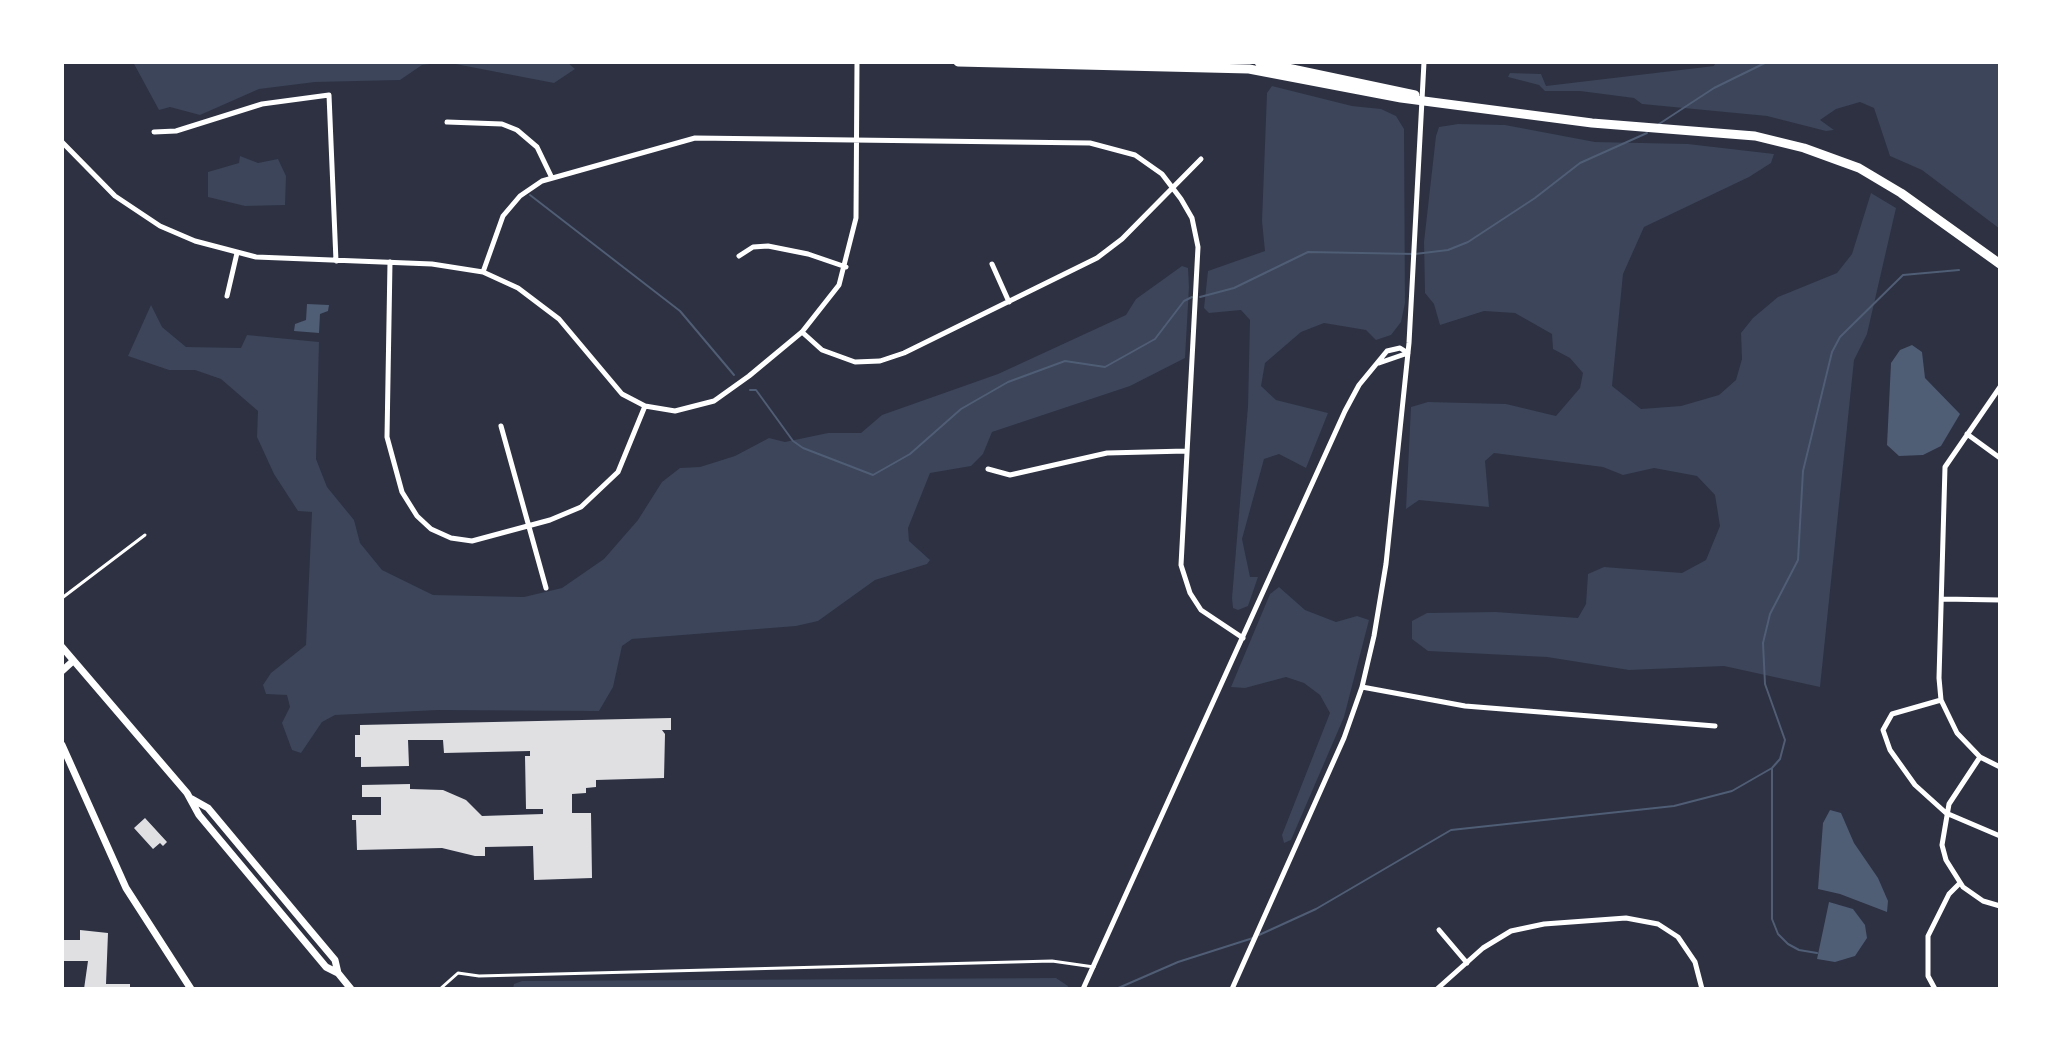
<!DOCTYPE html>
<html>
<head>
<meta charset="utf-8">
<style>
  body { margin:0 }
  #map { position:relative; width:2062px; height:1051px; overflow:hidden; background:#2d3142; font-family:"PT Sans",sans-serif }
  canvas { display:block }
  .frame { position:absolute; inset:0; border:64px solid #fff; pointer-events:none }
</style>
</head>
<body>
<div id="map">
<canvas width="2062" height="1051"></canvas>
<div class="frame"></div>
</div>
<script>
const context = document.querySelector('canvas').getContext('2d');
context.lineJoin = 'round';
function fill(path, color) { context.fillStyle = color; context.fill(path, 'evenodd'); }
const shape = rows => new Path2D(rows.map(r => 'M' + r).join(''));
function trace(path, color, width, dash) { context.strokeStyle = color; context.lineWidth = width; context.lineCap = dash ? 'butt' : 'round'; context.setLineDash(dash || []); context.stroke(path); }
const green = shape([
  [133,62,567,62,575,69,554,83,445,62,422,65,400,80,315,82,259,89,200,115,170,107,159,110],
  [1716,62,2000,62,2000,229,1922,170,1890,156,1874,108,1860,102,1836,109,1820,120,1834,130,1826,131,1767,116,1642,104,1634,98,1580,91,1545,91,1539,85,1508,77,1510,73,1541,74,1546,86,1714,66],
  [1272,86,1352,106,1381,109,1396,116,1404,129,1405,303,1401,322,1391,335,1376,340,1366,330,1324,323,1301,332,1265,363,1261,386,1276,400,1328,413,1306,468,1279,454,1264,459,1242,539,1250,577,1258,577,1248,606,1238,610,1233,608,1232,598,1248,406,1250,320,1241,310,1209,313,1204,308,1208,271,1265,251,1262,221,1267,93],
  [1458,124,1505,125,1595,142,1688,144,1774,154,1771,163,1749,177,1644,227,1623,274,1612,386,1641,409,1681,406,1719,395,1736,380,1742,359,1741,333,1753,318,1778,297,1837,273,1852,254,1871,193,1896,208,1867,334,1854,360,1820,687,1724,666,1629,670,1547,657,1428,651,1412,639,1412,621,1427,613,1496,612,1578,618,1586,604,1588,574,1604,567,1682,573,1706,560,1720,526,1715,495,1697,476,1654,468,1623,475,1603,467,1494,453,1485,461,1489,507,1419,500,1406,509,1411,407,1428,402,1506,404,1556,416,1580,388,1583,373,1570,358,1553,349,1552,334,1515,313,1484,311,1440,325,1434,304,1425,293,1424,242,1436,136,1439,127],
  [240,156,258,163,278,159,286,176,285,205,245,206,208,197,208,172,239,163],
  [1182,266,1188,268,1189,287,1185,358,1130,386,992,432,983,454,971,466,930,473,908,528,909,541,930,560,927,564,875,580,818,621,796,626,632,639,622,646,613,687,599,711,438,710,335,715,322,722,301,753,292,750,282,723,290,707,287,695,266,694,263,685,271,673,306,645,312,512,298,511,274,474,257,437,258,411,221,379,195,370,169,370,128,356,151,305,162,327,186,347,241,348,247,335,319,342,316,459,327,487,354,520,360,543,382,570,433,595,524,597,562,588,604,559,638,520,662,482,680,468,700,467,735,456,769,438,785,442,828,433,861,433,882,415,998,374,1126,315,1136,299],
  [1279,587,1305,610,1336,622,1357,616,1369,620,1344,717,1291,840,1284,843,1282,835,1330,713,1320,695,1304,683,1286,677,1245,688,1231,687,1270,594],
  [1056,978,1068,986,1067,989,513,989,514,984,522,981]
]);
const water = shape([
  [307,304,329,305,328,311,320,314,319,333,294,331,295,324,306,320],
  [1912,345,1922,352,1925,378,1960,414,1941,446,1923,455,1899,456,1887,445,1891,363,1900,350],
  [1830,810,1841,813,1854,843,1878,878,1888,901,1887,912,1840,894,1818,889,1823,823],
  [1829,902,1853,909,1865,925,1867,938,1855,956,1835,962,1817,959]
]);
const stream = shape([
  [1659,124,1714,88,1767,62],
  [530,195,680,311,734,375],
  [1999,219,2000,216],
  [1200,297,1234,288,1308,252,1415,254,1448,250,1468,242,1535,198,1580,163,1647,133],
  [750,390,756,390,793,441,803,448,873,475,910,454,961,409,1008,382,1065,361,1105,367,1155,339,1184,301,1192,297],
  [1772,769,1772,919,1778,934,1788,944,1799,950,1817,953],
  [1259,935,1316,909,1451,830,1674,806,1732,791,1772,768,1780,759,1785,740,1765,684,1763,643,1770,614,1798,560,1803,471,1832,352,1840,337,1903,275,1959,270],
  [1116,989,1178,962,1253,938]
]);
const building = shape([
  [671,718,671,730,662,730,665,734,664,778,596,780,596,787,586,788,586,793,572,794,572,813,591,813,592,878,534,880,533,846,485,847,485,856,475,856,442,848,357,850,356,820,352,820,352,815,381,815,381,797,362,797,362,785,410,784,410,789,443,790,466,800,482,816,543,814,543,809,526,809,525,756,530,756,530,751,444,753,443,740,408,740,409,766,361,767,361,757,355,757,355,735,360,735,360,725],
  [145,818,167,842,163,846,160,843,153,849,134,828],
  [80,930,108,933,106,984,130,984,130,989,84,989,88,961,62,961,62,940,80,940]
]);
const service = shape([
  [62,598,145,535],
  [440,989,458,973,479,976,1052,961,1094,967]
]);
const minor = shape([
  [447,122,502,124,517,130,537,147,551,176],
  [154,132,176,131,262,104,329,95,336,261],
  [62,142,115,196,160,226,195,241,256,257,432,264,483,272,518,288,559,319,622,394,645,406,675,411,714,401,749,376,802,332,839,285,856,218,857,62],
  [739,256,753,247,768,246,808,254,846,267],
  [390,262,387,437,402,492,417,516,431,529,451,538,472,541,550,520,581,507,618,472,645,406],
  [992,264,1009,302],
  [483,272,503,216,520,196,542,181,695,138,1090,143,1135,155,1162,174,1181,199,1192,218,1198,247,1181,565,1190,593,1201,610,1243,638],
  [227,296,237,253],
  [802,332,822,350,855,362,880,361,904,353,1097,258,1122,239,1201,159],
  [1379,363,1408,353],
  [2000,387,1945,467,1939,678,1941,700,1957,733,1980,757,2000,767],
  [501,426,546,588],
  [1967,434,2000,458],
  [988,469,1010,475,1107,453,1186,451],
  [1942,599,2000,600],
  [1362,687,1465,706,1715,726],
  [1941,700,1892,714,1883,730,1890,750,1915,785,1946,813,2000,836],
  [1980,757,1949,804,1942,845,1946,860,1963,887,1983,901,2000,906],
  [1439,930,1467,963],
  [1083,989,1345,411,1359,385,1387,351,1400,348,1408,353],
  [1232,989,1344,738,1362,687,1374,636,1386,564,1409,343,1424,62],
  [1437,989,1483,948,1511,931,1544,924,1626,918,1658,924,1678,937,1695,962,1702,989],
  [1935,989,1928,976,1928,936,1949,894,1960,883]
]);
const secondary = shape([
  [62,647,187,793,199,815,326,967,338,973],
  [62,671,73,661],
  [62,745,126,888,191,989],
  [192,799,208,808,309,929,335,960,338,973,351,989]
]);
const trunk = shape([
  [958,62,1249,69,1401,98,1592,123,1755,136,1804,148,1859,168,1901,193,2000,264],
  [1259,62,1415,95]
]);
fill(green, '#3c4559');
fill(water, '#4f5d75');
trace(stream, '#4f5d75', 2);
fill(building, '#e0e0e3');
trace(service, '#fff', 3);
trace(minor, '#fff', 5);
trace(secondary, '#fff', 7);
trace(trunk, '#fff', 9);
</script>
</body>
</html>
